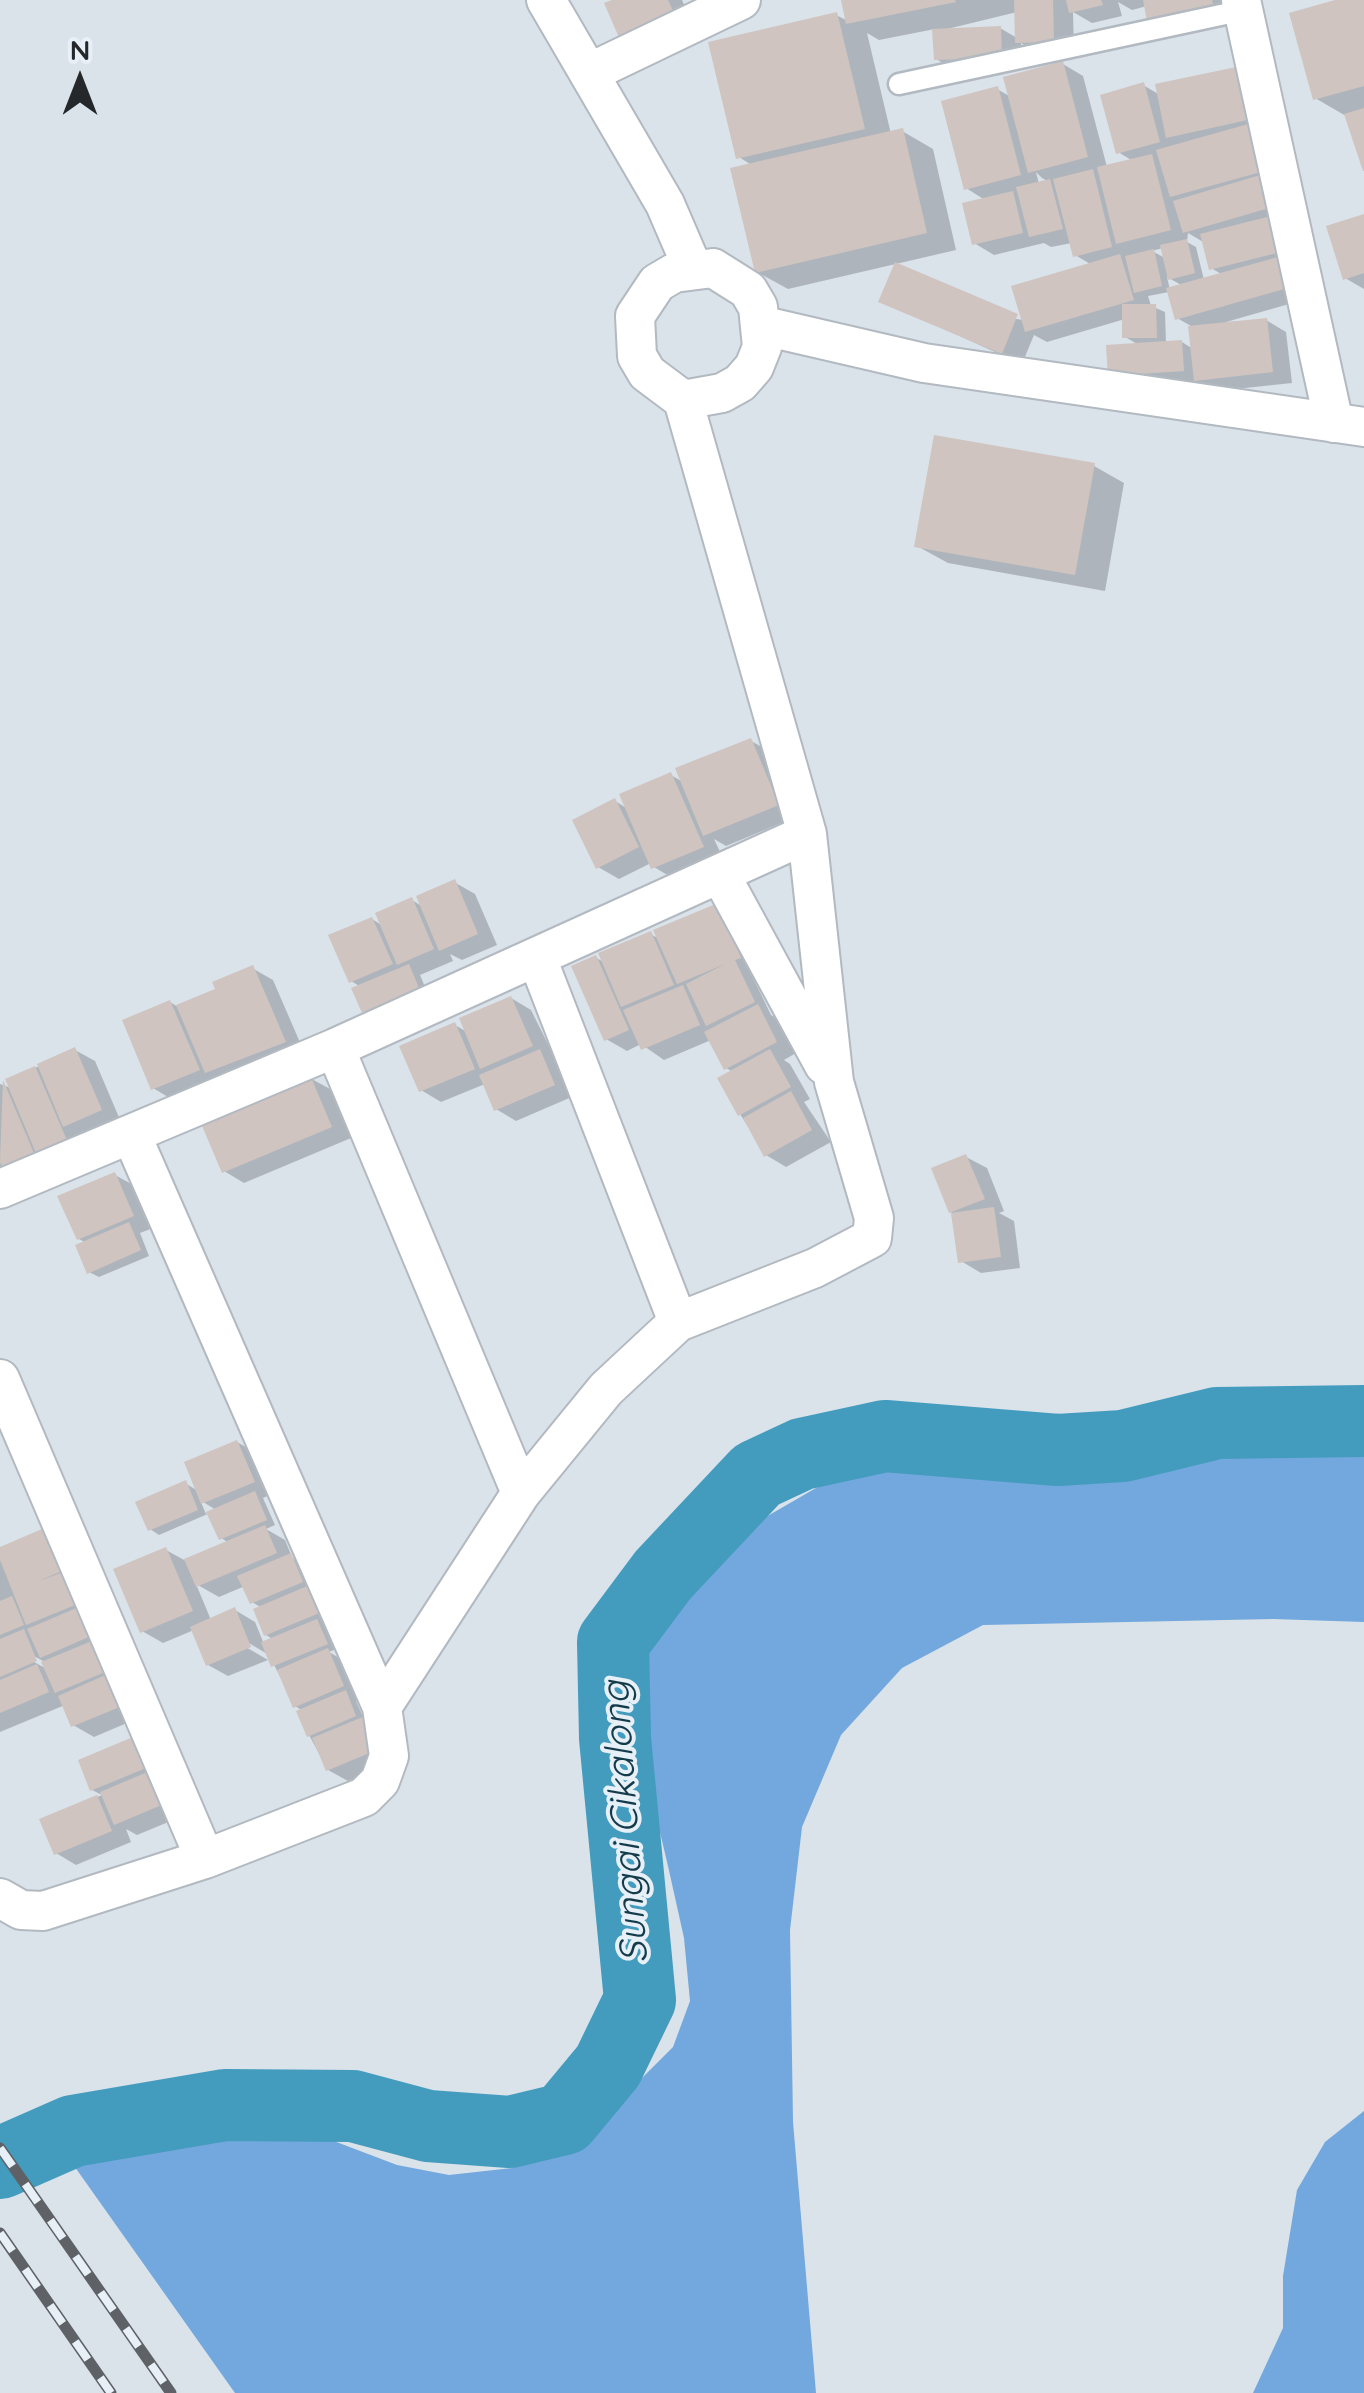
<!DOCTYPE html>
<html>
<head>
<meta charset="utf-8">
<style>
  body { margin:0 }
  #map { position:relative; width:1364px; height:2393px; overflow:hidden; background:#dae2ea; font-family:Quicksand,sans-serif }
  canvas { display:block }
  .north { position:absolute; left:30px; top:30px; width:100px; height:100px; -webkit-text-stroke:8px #e7eff7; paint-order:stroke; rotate:0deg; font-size:28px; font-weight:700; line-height:40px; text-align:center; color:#25282b }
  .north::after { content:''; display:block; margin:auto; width:35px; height:45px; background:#25282b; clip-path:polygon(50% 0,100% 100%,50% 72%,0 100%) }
</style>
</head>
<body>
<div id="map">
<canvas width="1364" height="2393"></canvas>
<div class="north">N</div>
</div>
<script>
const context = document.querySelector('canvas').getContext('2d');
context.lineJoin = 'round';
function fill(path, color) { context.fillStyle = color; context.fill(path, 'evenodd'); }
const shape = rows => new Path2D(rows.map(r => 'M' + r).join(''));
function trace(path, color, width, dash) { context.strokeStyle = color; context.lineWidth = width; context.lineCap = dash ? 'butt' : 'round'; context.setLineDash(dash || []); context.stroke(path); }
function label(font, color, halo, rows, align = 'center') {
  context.font = font + ' Quicksand,sans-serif'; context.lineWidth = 8; context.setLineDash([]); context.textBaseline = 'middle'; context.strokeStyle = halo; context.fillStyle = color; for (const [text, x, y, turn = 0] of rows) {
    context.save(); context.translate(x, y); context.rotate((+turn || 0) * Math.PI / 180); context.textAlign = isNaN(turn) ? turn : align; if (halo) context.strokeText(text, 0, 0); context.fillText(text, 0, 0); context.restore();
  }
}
const forest = shape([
  [1210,1442,1270,1446,1364,1442,1364,1622,1273,1619,983,1625,902,1668,841,1735,802,1827,790,1930,793,2122,816,2393,235,2393,60,2146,107,2133,183,2127,318,2135,397,2165,449,2175,512,2168,562,2141,613,2107,673,2047,690,2001,684,1938,668,1866,649,1786,621,1704,640,1657,685,1583,745,1529,861,1462,1089,1472,1143,1463],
  [1364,2111,1364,2393,1253,2393,1283,2328,1283,2276,1297,2190,1325,2142]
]);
const shadow = shape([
  [618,0,682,0,695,29],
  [844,0,1229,0,1234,24,1171,37,1151,25,1147,6,1132,10,1118,2,1122,16,1092,23,1073,12,1074,52,1038,53,1021,43,1022,68,957,71,936,59,935,29,879,40,867,33,891,134,902,131,933,149,956,250,788,289,757,272,753,166,739,157,836,15,848,21],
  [1017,12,1017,38,1000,28,939,31],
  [1345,0,1364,0,1364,165,1346,116,1315,98],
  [1063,64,1083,76,1107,167,1133,161,1118,152,1143,85,1160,95,1240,68,1310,298,1226,322,1266,320,1286,332,1292,383,1217,391,1201,382,1131,386,1110,375,1139,345,1125,337,1125,319,1047,342,1034,335,1022,364,881,301,1024,320,1092,265,1075,255,1072,243,1051,247,1044,243,994,255,974,243,985,200,966,188,997,89,1011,97],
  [1036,172,1042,178,1049,182,1039,184],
  [1188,233,1205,243,1211,268,1223,275,1204,280,1196,247,1187,242],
  [1163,248,1165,258,1152,251],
  [1167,277,1183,286,1170,290],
  [1169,292,1177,318,1191,326,1193,349,1182,342,1166,343,1165,312,1151,306,1148,296],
  [1364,217,1364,289,1345,278],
  [1094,466,1124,483,1105,591,948,563,917,546],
  [751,741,771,752,798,816,726,846,714,839,723,858,674,879,649,864,619,879,598,867,615,801,628,809,671,775,683,782],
  [454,882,475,894,497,945,462,960,450,954,453,961,420,975,428,994,373,1017,364,1011,361,987,351,981,372,919,383,926,412,900,423,907],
  [718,905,771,1015,778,1019,796,1053,784,1060,790,1064,810,1099,804,1102,831,1142,786,1167,766,1155,740,1114,733,1072,726,1068,711,1040,664,1060,641,1044,627,1051,606,1039,595,957,605,963,650,934,660,939],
  [252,968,273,980,305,1054,173,1100,153,1088,170,1002,178,1007,218,990],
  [511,998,531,1010,574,1096,516,1121,496,1109,485,1084,441,1102,421,1090,455,1025,467,1032],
  [75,1050,95,1061,121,1122,0,1200,0,1084,11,1088,8,1080],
  [310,1078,330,1089,351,1138,244,1183,224,1171],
  [966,1157,987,1168,1004,1211,999,1213,1014,1221,1020,1268,981,1273,961,1261,951,1211],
  [115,1175,135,1186,153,1228,140,1233,149,1256,99,1277,89,1272,86,1243,79,1239],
  [237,1442,258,1454,274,1493,263,1498,275,1525,266,1529,285,1540,292,1557,355,1617,327,1629,336,1649,329,1652,348,1663,363,1698,356,1701,364,1719,402,1758,348,1781,328,1770,309,1735,303,1711,295,1706,269,1655,242,1639,239,1643,268,1660,228,1676,208,1665,194,1630,163,1643,142,1631,166,1550,186,1561,229,1543,221,1538,210,1513,159,1535,150,1529,185,1483,198,1491],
  [200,1500,216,1510,206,1514],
  [196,1584,219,1597,245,1586,252,1602,262,1608,266,1635,274,1640,264,1644,255,1622,235,1610,211,1620],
  [56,1526,141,1717,94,1737,73,1725,65,1705,0,1732,0,1550],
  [28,1653,45,1662,45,1668,25,1657],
  [153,1751,190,1813,137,1835,126,1829,131,1842,76,1865,56,1853,42,1821,102,1795,92,1790]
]);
const river = shape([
  [0,2163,73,2131,225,2105,353,2106,428,2126,510,2132,564,2119,608,2066,640,2000,615,1738,613,1642,663,1575,757,1475,802,1454,885,1436,1058,1450,1123,1446,1217,1423,1364,1421]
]);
const building = shape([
  [612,0,668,0,676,17,621,42,604,3],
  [841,0,955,0,956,2,846,24],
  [1014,0,1053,0,1054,42,1015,43],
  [1066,0,1101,0,1103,5,1069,13],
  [1143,0,1212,0,1215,13,1148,27],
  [1335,0,1364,0,1364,86,1313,100,1289,13],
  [837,12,865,129,736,159,708,42],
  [1001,26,1002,58,934,60,932,29],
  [1063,61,1088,157,1028,173,1003,77],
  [1241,66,1252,119,1166,138,1155,84],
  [1144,82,1160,142,1116,154,1100,95],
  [998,86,1021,175,964,190,941,101],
  [1364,108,1364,171,1363,171,1344,114],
  [1259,121,1272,169,1170,197,1156,150],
  [903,128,927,233,755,273,730,168],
  [1152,154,1171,230,1116,244,1097,167],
  [1093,169,1112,247,1073,257,1053,179],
  [1267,173,1276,206,1183,233,1173,201],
  [1050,179,1063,229,1029,237,1016,187],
  [1013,191,1023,233,972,245,962,203],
  [1364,214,1364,273,1343,280,1326,226],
  [1275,215,1285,251,1209,270,1200,234],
  [1187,239,1195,273,1168,280,1160,245],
  [1154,249,1162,286,1134,293,1125,256],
  [1120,254,1134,300,1025,332,1011,286],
  [1282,256,1291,287,1175,320,1166,288],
  [895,262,1018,314,1002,354,878,302],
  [1122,304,1156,304,1157,338,1122,338],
  [1267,318,1273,372,1194,381,1188,326],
  [1182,340,1184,371,1108,376,1106,345],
  [934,435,1095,463,1075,575,914,547],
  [751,738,779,805,703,836,675,768],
  [671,772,704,847,651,869,619,794],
  [615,798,639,847,596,869,572,820],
  [455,879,478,934,439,951,416,896],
  [412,897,434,949,397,965,375,913],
  [718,903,741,958,735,960,755,1002,706,1026,686,984,725,964,677,984,653,930],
  [372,917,393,964,349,983,328,935],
  [651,931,674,985,621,1007,598,953],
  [596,955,629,1030,604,1041,571,966],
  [409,964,419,988,362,1013,351,988],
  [253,965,286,1042,205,1073,176,1005,215,989,212,982],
  [683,985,700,1025,641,1050,623,1010],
  [511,996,533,1046,480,1069,459,1018],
  [170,1000,200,1070,151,1090,122,1020],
  [758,1004,777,1042,724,1070,704,1032],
  [455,1022,475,1069,419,1092,399,1046],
  [75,1047,102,1110,63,1127,37,1064],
  [540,1049,555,1085,494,1111,479,1075],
  [770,1049,791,1087,738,1116,717,1078],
  [35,1066,69,1145,38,1158,5,1079],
  [310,1075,332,1127,222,1173,200,1121],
  [3,1080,36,1158,4,1171,0,1162],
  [791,1091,812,1130,764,1157,743,1118],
  [966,1154,985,1199,949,1213,931,1168],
  [115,1172,134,1216,77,1240,57,1196],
  [994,1207,1001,1257,958,1263,951,1213],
  [129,1222,141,1250,87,1274,75,1245],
  [237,1440,255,1482,201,1504,184,1462],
  [186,1480,198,1510,148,1531,135,1502],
  [255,1491,267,1520,219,1540,206,1512],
  [56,1523,74,1566,36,1582,61,1573,75,1605,26,1625,0,1560,0,1547],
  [265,1525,277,1553,196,1587,184,1559],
  [166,1547,193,1611,140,1633,113,1569],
  [291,1553,303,1582,250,1604,237,1576],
  [324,1579,336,1606,264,1636,253,1609],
  [12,1596,24,1625,0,1635,0,1601],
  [86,1604,98,1633,40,1658,27,1629],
  [235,1607,251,1647,206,1666,190,1627],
  [317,1619,328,1644,271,1667,261,1642],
  [24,1629,37,1661,0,1677,0,1639],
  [104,1636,117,1667,55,1693,41,1662],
  [328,1648,344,1686,293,1708,277,1670],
  [37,1664,49,1692,0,1713,0,1680],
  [108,1674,122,1706,71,1727,58,1696],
  [346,1690,356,1716,307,1737,296,1711],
  [370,1714,384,1747,326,1771,312,1738],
  [133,1737,146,1768,90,1791,78,1760],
  [157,1768,171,1801,114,1825,100,1792],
  [97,1795,112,1831,54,1855,39,1819]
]);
const service = shape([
  [899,84,1244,10]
]);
const minor = shape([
  [546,0,665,204,693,269],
  [1241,0,1334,423],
  [591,72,741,0],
  [713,268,748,290,758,307,762,347,754,367,740,383,722,393,683,400,647,373,637,356,635,316,657,283,674,273,713,268],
  [764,326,924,363,1364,427],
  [720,874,824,1065],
  [537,958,678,1322],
  [335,1048,521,1493],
  [131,1134,382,1707],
  [0,1189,335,1048,807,834,683,400],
  [0,1379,205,1859],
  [0,1898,21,1910,43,1911,205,1859,364,1797,380,1781,389,1756,382,1707,521,1493,606,1389,678,1322,815,1268,872,1238,874,1218,834,1082,807,834]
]);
const rail = shape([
  [0,2148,171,2393],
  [0,2233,111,2393]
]);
const waterNames = [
  ["Sungai Cikalong",626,1822,-94]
];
fill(forest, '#72a8de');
fill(shadow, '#0003');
trace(river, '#439cbe', 72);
fill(building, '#cfc4bf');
trace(service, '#b2b9c1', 25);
trace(minor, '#b2b9c1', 42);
trace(service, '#fff', 20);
trace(minor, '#fff', 38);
trace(rail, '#5e6267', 11);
trace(rail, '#e7eff7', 8, [22]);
label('italic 38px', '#133b4a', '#e7eff7', waterNames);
</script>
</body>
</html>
